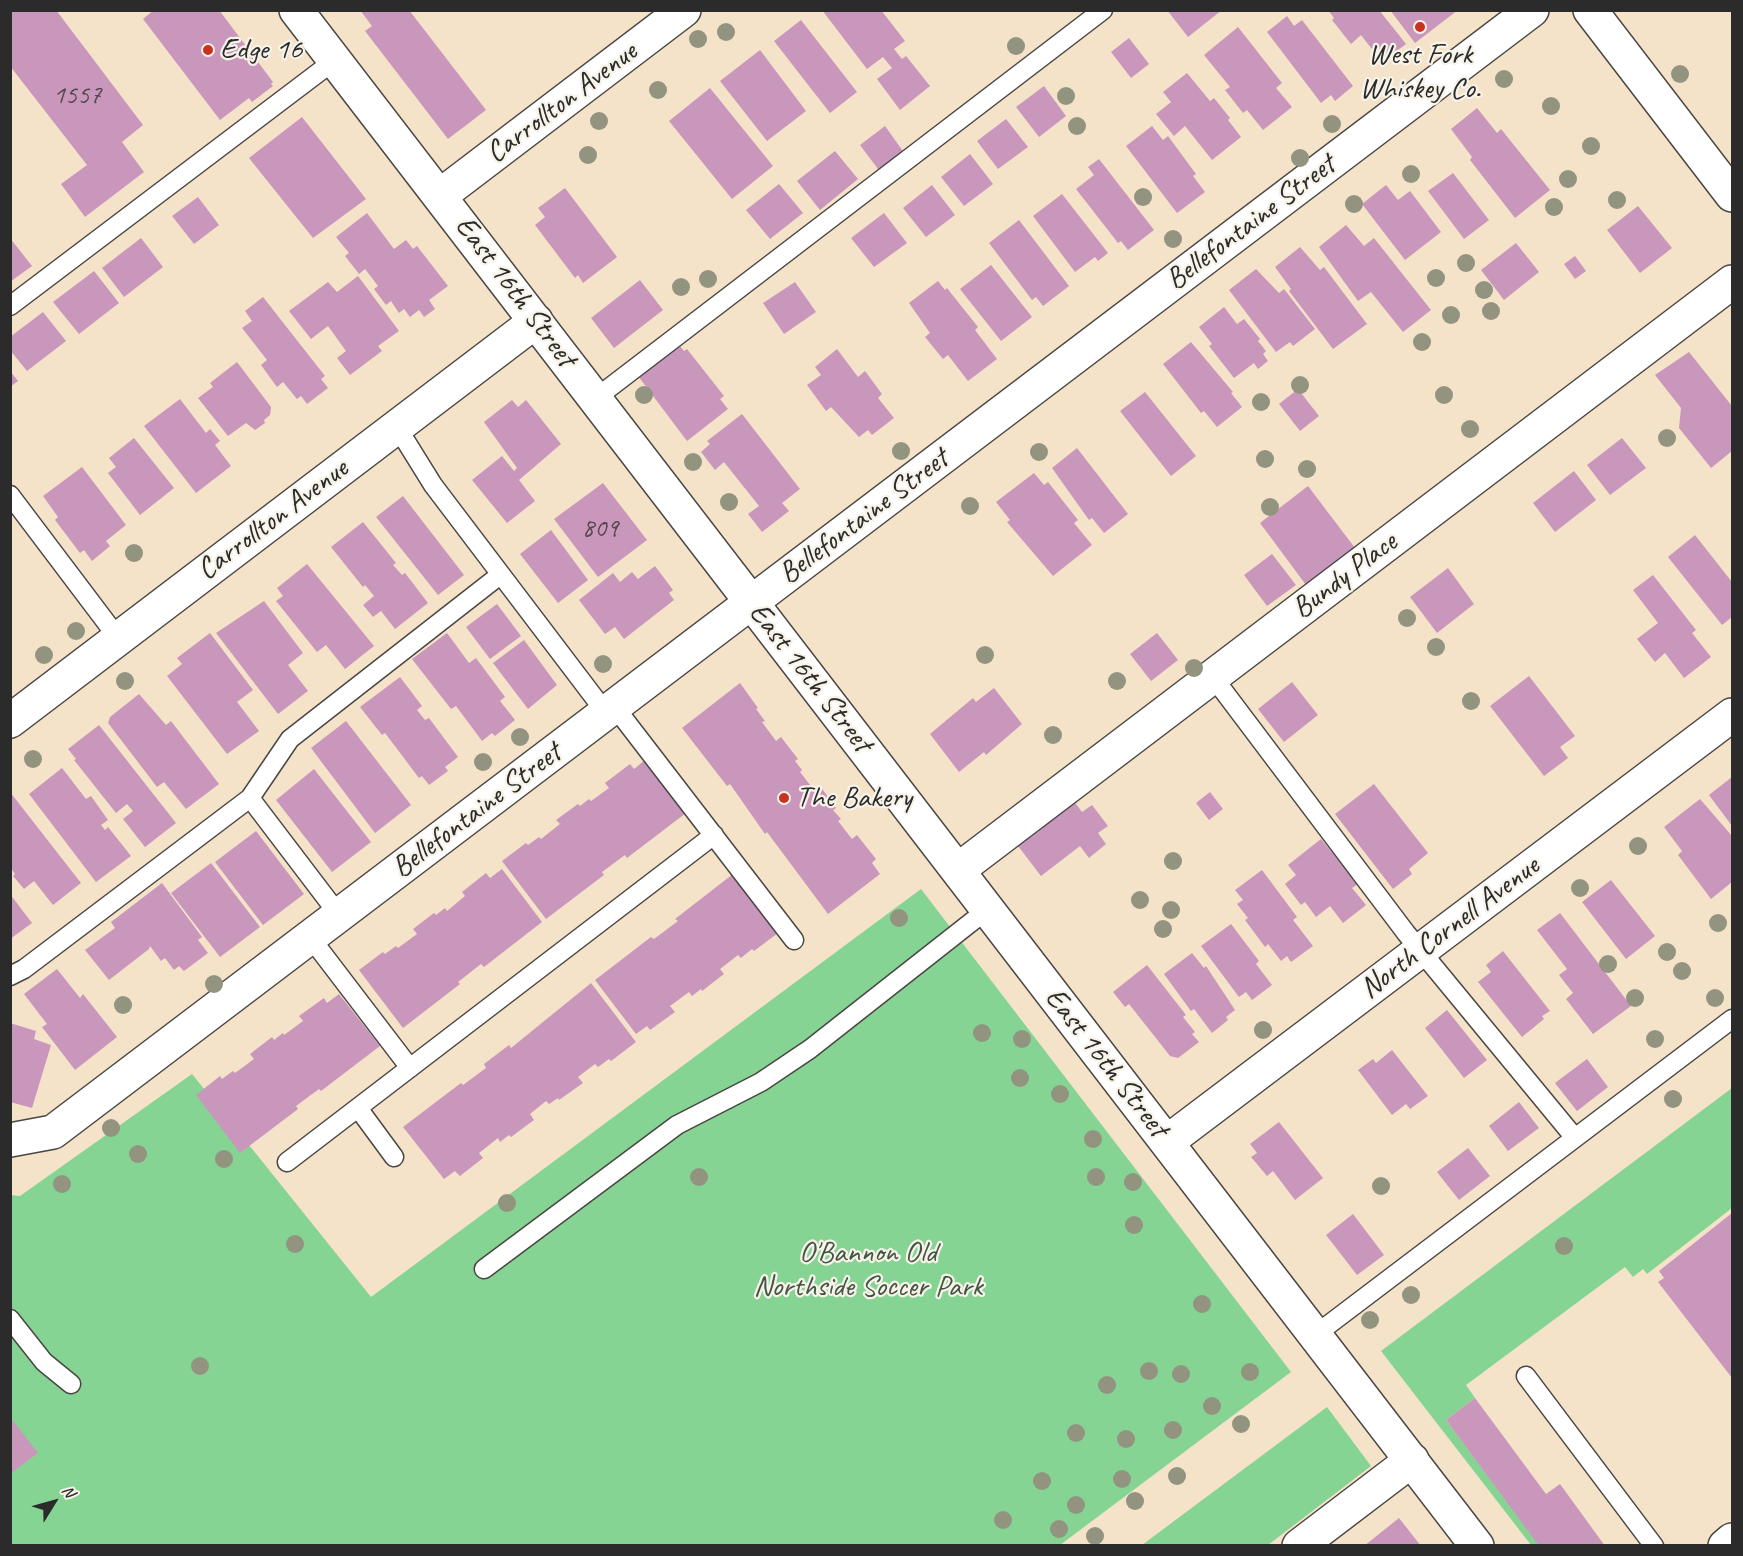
<!DOCTYPE html>
<html>
<head>
<meta charset="utf-8">
<style>
  body { margin:0 }
  #map { position:relative; width:1743px; height:1556px; overflow:hidden; background:#f4e2c9; font-family:Caveat,sans-serif }
  canvas { display:block }
  .frame { position:absolute; inset:0; border:12px solid #2b2b2b; pointer-events:none }
  .north { position:absolute; left:24px; top:1472px; width:60px; height:60px; -webkit-text-stroke:4px #f7f3e8; paint-order:stroke; rotate:53deg; font-size:16px; font-weight:700; line-height:24px; text-align:center; color:#2b2b2b }
  .north::after { content:''; display:block; margin:auto; width:21px; height:27px; background:#2b2b2b; clip-path:polygon(50% 0,100% 100%,50% 72%,0 100%) }
</style>
</head>
<body>
<div id="map">
<canvas width="1743" height="1556"></canvas>
<div class="frame"></div>
<div class="north">N</div>
</div>
<script>
const context = document.querySelector('canvas').getContext('2d');
context.lineJoin = 'round';
function fill(path, color) { context.fillStyle = color; context.fill(path, 'evenodd'); }
const shape = rows => new Path2D(rows.map(r => 'M' + r).join(''));
function trace(path, color, width, dash) { context.strokeStyle = color; context.lineWidth = width; context.lineCap = dash ? 'butt' : 'round'; context.setLineDash(dash || []); context.stroke(path); }
function label(font, color, halo, rows, align = 'center') {
  context.font = font + ' Caveat,sans-serif'; context.lineWidth = 4.5; context.setLineDash([]); context.textBaseline = 'middle'; context.strokeStyle = halo; context.fillStyle = color; for (const [text, x, y, turn = 0] of rows) {
    context.save(); context.translate(x, y); context.rotate((+turn || 0) * Math.PI / 180); context.textAlign = isNaN(turn) ? turn : align; if (halo) context.strokeText(text, 0, 0); context.fillText(text, 0, 0); context.restore();
  }
}
const green = shape([
  [921,889,1291,1372,1060,1545,11,1545,10,1195,20,1196,192,1074,371,1297],
  [1732,1088,1732,1208,1647,1274,1643,1269,1633,1277,1625,1267,1466,1385,1475,1398,1446,1420,1539,1545,1531,1545,1381,1351],
  [1327,1407,1371,1466,1268,1545,1142,1545]
]);
const building = shape([
  [10,10,56,10,143,125,122,142,144,172,85,217,61,184,87,165,10,66],
  [154,10,219,10,273,82,271,84,273,86,252,102,249,98,220,120,143,19],
  [360,10,409,10,486,110,448,139,365,31,372,26],
  [822,10,881,10,905,41,894,49,902,59,906,56,930,86,900,110,877,79,892,68,883,57,867,69],
  [1167,10,1222,10,1188,37],
  [1328,10,1379,10,1406,44,1382,62,1361,35,1351,44,1332,20,1334,18],
  [1390,10,1458,10,1415,43],
  [1287,16,1294,26,1302,20,1353,86,1335,101,1331,95,1321,103,1267,32],
  [801,20,857,92,830,113,774,41],
  [1238,27,1282,83,1276,88,1292,107,1263,130,1247,110,1243,113,1225,90,1230,87,1204,55],
  [1129,38,1149,64,1131,78,1111,52],
  [760,50,806,111,767,141,720,81],
  [1187,73,1210,101,1214,98,1230,118,1228,120,1241,137,1212,160,1185,126,1174,136,1156,114,1171,102,1163,92],
  [1044,86,1066,116,1039,137,1016,107],
  [710,88,773,166,732,199,669,121],
  [1477,108,1497,133,1501,129,1550,190,1515,218,1470,160,1472,157,1451,129],
  [302,117,366,199,313,238,249,158],
  [1006,119,1028,147,998,169,977,141],
  [885,126,905,154,881,173,860,145],
  [1152,126,1163,140,1168,136,1196,174,1193,176,1205,192,1177,213,1126,146],
  [835,151,858,179,820,210,797,181],
  [970,154,993,184,964,206,941,177],
  [1099,159,1154,230,1128,250,1121,241,1118,243,1076,189,1094,175,1088,167],
  [1453,173,1489,220,1464,239,1428,191],
  [779,184,803,213,770,239,746,210],
  [932,185,955,215,926,237,903,208],
  [1386,185,1398,200,1410,191,1441,232,1405,260,1362,204],
  [565,188,617,257,583,283,578,275,575,278,535,225,545,217,538,208],
  [1062,194,1108,253,1098,261,1095,257,1075,272,1033,216],
  [198,197,219,225,194,244,172,216],
  [1638,206,1672,248,1640,273,1607,230],
  [367,213,394,249,406,240,413,249,417,246,448,286,429,300,435,309,424,317,419,310,410,317,404,309,399,313,391,301,386,305,374,289,378,286,365,269,359,274,345,256,349,253,336,237],
  [884,213,907,243,874,267,851,238],
  [1019,220,1069,286,1043,306,1036,297,1032,300,989,243],
  [1346,225,1364,246,1374,238,1431,310,1403,332,1371,292,1358,301,1319,247],
  [10,238,32,266,10,282],
  [141,238,163,267,124,297,102,268],
  [1516,243,1539,272,1504,300,1481,270],
  [1300,247,1320,270,1324,267,1367,324,1333,349,1289,291,1291,289,1275,267],
  [1575,256,1586,271,1575,279,1564,264],
  [991,265,1032,317,1001,341,960,289],
  [1256,269,1279,293,1284,289,1315,329,1293,346,1290,342,1276,352,1229,290],
  [94,271,119,303,79,334,53,302],
  [358,276,399,331,378,346,382,351,350,375,337,358,346,351,328,326,311,339,289,311,328,282,337,292],
  [640,280,663,310,614,348,591,318],
  [938,281,945,290,947,288,978,327,975,330,997,359,968,381,948,355,943,359,925,337,930,333,909,303],
  [795,282,816,312,784,334,763,303],
  [263,297,325,376,321,379,328,388,307,404,301,396,297,399,283,382,277,387,261,365,267,360,242,328,252,321,245,311],
  [1224,307,1237,324,1244,319,1260,339,1258,341,1266,351,1263,354,1268,361,1258,369,1254,363,1234,378,1209,346,1212,344,1199,327],
  [43,312,66,341,27,371,10,350,10,337],
  [1191,342,1233,392,1231,393,1242,407,1217,427,1204,411,1201,413,1163,364],
  [679,345,684,351,687,349,724,396,720,399,728,409,687,441,638,376],
  [837,349,858,377,865,371,882,394,878,398,894,418,872,435,868,430,859,437,831,407,826,411,807,385,821,375,815,367],
  [1689,352,1732,406,1732,451,1711,468,1679,428,1681,408,1655,375],
  [237,362,271,407,270,415,264,420,265,423,255,430,246,423,228,436,198,398,213,387,210,383],
  [10,371,18,381,10,387],
  [1298,389,1319,416,1300,431,1279,404],
  [1145,392,1196,456,1171,476,1120,411],
  [180,399,206,433,210,429,220,441,215,445,231,466,196,493,144,426],
  [512,400,518,407,526,400,561,444,519,480,535,501,507,523,472,480,502,456,514,471,517,468,484,422],
  [742,414,800,489,782,503,789,511,762,532,748,514,759,506,724,462,715,470,701,452,710,444,707,441],
  [134,438,174,488,140,515,108,473,116,467,109,458],
  [1622,438,1646,468,1610,495,1587,465],
  [1077,448,1128,514,1104,533,1092,518,1089,520,1052,468],
  [82,467,126,525,106,541,110,546,92,561,84,550,80,553,55,520,58,517,43,496],
  [1574,471,1596,500,1555,532,1533,503],
  [1034,473,1044,485,1048,482,1078,520,1074,523,1092,545,1053,576,1007,522,1010,520,996,502],
  [603,483,647,540,598,577,554,519],
  [1308,486,1355,548,1306,585,1260,523],
  [403,496,464,575,438,595,376,517],
  [363,522,396,563,393,565,402,575,405,573,428,603,395,629,381,611,373,617,363,605,374,596,365,585,363,587,331,547],
  [551,530,588,580,558,603,520,554],
  [1695,535,1732,582,1732,617,1722,625,1668,557],
  [1272,554,1296,585,1267,606,1244,575],
  [307,564,374,646,345,669,326,645,317,652,276,601,283,596,277,588],
  [655,566,673,590,669,593,674,600,624,639,615,627,605,634,579,600,613,573,620,582,632,572,638,579],
  [1448,568,1474,604,1437,633,1410,597],
  [1653,575,1696,630,1692,633,1711,657,1684,678,1665,653,1655,662,1637,639,1658,623,1633,590],
  [264,601,303,653,288,665,308,691,278,714,216,633],
  [497,604,521,636,490,659,466,627],
  [210,633,253,690,237,702,259,731,227,754,167,676,182,664,177,658],
  [447,633,469,663,476,658,505,697,500,701,515,720,495,736,492,733,482,741,456,706,451,709,412,659],
  [1157,633,1178,660,1151,681,1130,654],
  [524,640,557,685,528,709,493,663],
  [1529,676,1575,736,1560,747,1568,758,1544,776,1490,706],
  [400,677,422,706,417,710,425,720,429,718,458,757,445,767,448,771,429,785,422,776,419,778,385,733,382,735,360,707],
  [1292,682,1318,715,1284,742,1258,709],
  [740,683,758,708,756,709,765,721,762,722,776,741,781,737,798,759,795,761,802,770,800,772,814,790,820,786,836,808,833,810,841,819,838,821,852,839,857,835,876,859,872,863,880,874,828,914,767,832,765,834,730,784,727,786,682,728],
  [994,688,1022,724,986,755,984,752,959,772,930,734,973,698,976,702],
  [139,694,166,725,171,721,219,784,186,809,164,782,157,787,108,723,110,717],
  [346,721,411,805,375,833,311,748],
  [99,725,176,823,145,847,123,819,133,811,127,804,116,813,74,760,76,759,68,749],
  [645,760,686,813,627,858,625,855,602,872,604,875,546,919,502,861,526,843,528,845,539,837,541,839,560,824,556,820,578,804,580,806,589,799,591,801,609,788,605,783,630,764,634,769],
  [62,768,86,799,91,796,108,820,101,825,105,830,108,827,131,856,96,882,29,794],
  [314,769,371,842,332,872,276,800],
  [1732,777,1732,826,1709,795],
  [1374,784,1428,853,1409,869,1412,874,1393,889,1335,814],
  [10,792,81,883,53,905,34,881,24,889,13,876,15,874,10,867],
  [1210,792,1223,809,1209,820,1196,803],
  [1700,799,1732,836,1732,882,1711,899,1678,855,1682,851,1664,827],
  [1073,800,1082,812,1092,805,1108,826,1098,833,1106,844,1089,858,1080,846,1041,876,1018,846,1039,831,1036,828],
  [256,831,304,894,263,925,215,862],
  [1321,839,1358,884,1352,888,1366,905,1343,923,1330,906,1316,917,1305,902,1301,905,1285,884,1296,875,1288,865],
  [211,863,260,927,220,957,171,893],
  [502,869,542,922,484,967,481,964,458,982,460,984,403,1028,359,970,383,952,385,954,396,946,398,948,417,934,413,929,434,913,436,915,445,908,447,911,465,896,462,892,486,873,490,878],
  [1262,870,1297,917,1293,920,1313,946,1291,962,1287,956,1281,961,1268,944,1265,947,1245,920,1248,918,1237,904,1243,900,1235,890],
  [733,874,778,933,754,951,752,949,741,958,738,955,720,969,724,974,702,991,701,989,692,996,689,992,670,1006,675,1012,650,1030,647,1026,636,1034,595,980,651,937,654,939,678,921,675,919],
  [1611,880,1655,936,1626,959,1582,902],
  [162,883,202,937,198,940,208,953,184,971,179,966,174,970,165,958,161,961,150,946,149,949,109,980,85,950,115,928,111,922],
  [10,894,32,923,10,939],
  [1560,913,1631,1006,1593,1034,1566,999,1573,993,1559,975,1567,969,1537,930],
  [1231,924,1259,961,1256,964,1272,985,1252,1000,1246,992,1239,997,1201,946],
  [1503,951,1550,1011,1542,1016,1544,1019,1522,1037,1478,982,1491,972,1486,965],
  [1192,953,1204,968,1206,966,1235,1010,1226,1017,1228,1020,1212,1033,1194,1009,1191,1011,1164,974],
  [1147,965,1186,1015,1183,1017,1195,1032,1192,1034,1199,1042,1178,1058,1170,1056,1129,1004,1125,1007,1113,992],
  [57,969,80,998,83,994,117,1037,75,1070,42,1027,47,1024,24,994],
  [591,983,636,1042,611,1061,609,1059,598,1067,595,1064,578,1077,583,1083,559,1100,558,1098,549,1104,546,1101,530,1114,534,1120,511,1137,509,1135,500,1142,498,1138,479,1153,483,1158,460,1176,455,1171,444,1179,403,1127,461,1083,463,1085,486,1068,484,1064,509,1045,511,1048],
  [339,994,380,1046,321,1091,319,1089,296,1106,298,1109,240,1153,196,1095,220,1076,222,1079,233,1071,235,1073,254,1059,250,1054,272,1037,274,1040,283,1033,284,1035,303,1021,299,1016,324,998,327,1003],
  [1447,1010,1487,1060,1464,1078,1425,1028],
  [10,1023,36,1031,34,1039,51,1045,32,1108,10,1102],
  [1392,1050,1428,1096,1410,1109,1406,1104,1392,1115,1358,1070,1373,1059,1376,1063],
  [1587,1059,1608,1087,1577,1111,1555,1083],
  [1519,1102,1539,1128,1508,1151,1489,1126],
  [1279,1122,1323,1178,1295,1200,1273,1171,1267,1176,1251,1157,1257,1153,1250,1144],
  [1468,1148,1490,1176,1459,1200,1437,1172],
  [1732,1213,1732,1378,1658,1282,1664,1278,1659,1271],
  [1353,1214,1384,1255,1357,1275,1326,1235],
  [1475,1398,1546,1494,1560,1484,1605,1546,1539,1546,1446,1420],
  [10,1417,38,1453,10,1474],
  [1399,1518,1421,1546,1364,1546]
]);
const lane = shape([
  [10,306,335,60],
  [596,398,1103,10],
  [397,427,433,485,606,713],
  [10,495,118,638],
  [1213,677,1406,933,1575,1138],
  [614,706,794,940],
  [250,798,339,915],
  [310,937,410,1068],
  [10,976,24,969,250,798,290,739,500,575],
  [358,1108,394,1157],
  [287,1162,714,835],
  [484,1269,677,1125,761,1082,810,1049,988,909],
  [10,1319,44,1362,71,1384],
  [1315,1335,1732,1019],
  [1526,1376,1654,1546]
]);
const street = shape([
  [1590,10,1732,195],
  [441,195,684,10],
  [10,721,536,321],
  [958,870,1732,282],
  [10,1140,53,1132,1532,10],
  [1167,1142,1732,715],
  [1299,1546,1412,1460],
  [1725,1546,1732,1540]
]);
const secondary = shape([
  [296,10,1477,1546]
]);
const trees = [
  [726,32],
  [698,39],
  [1016,46],
  [1680,74],
  [1504,79],
  [658,90],
  [1066,96],
  [1551,106],
  [599,121],
  [1332,124],
  [1077,126],
  [1591,146],
  [588,155],
  [1300,158],
  [1411,174],
  [1568,179],
  [1143,197],
  [1617,200],
  [1354,204],
  [1554,207],
  [1173,239],
  [1466,263],
  [1436,278],
  [708,279],
  [681,287],
  [1484,290],
  [1491,311],
  [1451,315],
  [1422,342],
  [1300,385],
  [644,395],
  [1444,395],
  [1261,402],
  [1470,429],
  [1667,438],
  [901,451],
  [1039,452],
  [1265,459],
  [693,462],
  [1307,469],
  [729,502],
  [970,506],
  [1270,507],
  [134,553],
  [1407,618],
  [76,631],
  [1436,647],
  [44,655],
  [985,655],
  [603,664],
  [1194,668],
  [125,681],
  [1117,681],
  [1471,701],
  [1053,735],
  [520,737],
  [33,759],
  [483,762],
  [1638,846],
  [1173,861],
  [1580,888],
  [1140,900],
  [1171,910],
  [899,918],
  [1718,923],
  [1163,929],
  [1667,952],
  [1608,964],
  [1682,971],
  [214,984],
  [1635,998],
  [1715,998],
  [123,1005],
  [1263,1030],
  [982,1033],
  [1022,1039],
  [1655,1039],
  [1020,1078],
  [1060,1094],
  [1673,1099],
  [111,1128],
  [1093,1139],
  [138,1154],
  [224,1159],
  [699,1177],
  [1096,1177],
  [1133,1182],
  [62,1184],
  [1381,1186],
  [507,1203],
  [1134,1225],
  [295,1244],
  [1564,1246],
  [1411,1295],
  [1202,1304],
  [1370,1320],
  [200,1366],
  [1149,1371],
  [1250,1372],
  [1181,1374],
  [1107,1385],
  [1212,1406],
  [1241,1424],
  [1173,1430],
  [1076,1433],
  [1126,1439],
  [1177,1476],
  [1122,1479],
  [1042,1481],
  [1135,1501],
  [1076,1505],
  [1003,1520],
  [1059,1529],
  [1095,1536]
];
const markers = [
  [1420,27,6,"#c8321e"],
  [208,50,6,"#c8321e"],
  [784,798,6,"#c8321e"]
];
const numberNames = [
  ["1557",77,96],
  ["809",600,529]
];
const poiNames = [
  ["Edge 16",220,50],
  ["West Fork",1420,55,"center"],
  ["Whiskey Co.",1420,89,"center"],
  ["The Bakery",796,798]
];
const streetNames = [
  ["Carrollton Avenue",562,103,-37],
  ["Bellefontaine Street",1251,223,-37],
  ["East 16th Street",515,292,53],
  ["Bellefontaine Street",864,517,-37],
  ["Carrollton Avenue",273,520,-37],
  ["Bundy Place",1345,576,-37],
  ["East 16th Street",810,678,52],
  ["Bellefontaine Street",477,811,-37],
  ["North Cornell Avenue",1450,928,-37],
  ["East 16th Street",1106,1063,52]
];
const parkNames = [
  ["O'Bannon Old",868,1253],
  ["Northside Soccer Park",868,1287]
];
fill(green, '#86d493');
fill(building, '#ca97bc');
trace(lane, '#494643', 21);
trace(street, '#494643', 36);
trace(secondary, '#494643', 36);
trace(lane, '#fff', 18);
trace(street, '#fff', 33);
trace(secondary, '#fff', 33);
context.fillStyle = '#929480';
for (const [x, y] of trees) { context.beginPath(); context.arc(x, y, 9, 0, 2 * Math.PI); context.fill(); }
for (const [x, y, r, color] of markers) { const dot = new Path2D(); dot.arc(x, y, r, 0, 2 * Math.PI); context.fillStyle = color; context.fill(dot); trace(dot, '#f7f3e8', 2); }
label('27px', '#53464f', null, numberNames);
label('30px', '#2b2b2b', '#f7f3e8', poiNames, 'left');
label('30px', '#2b2b2b', '#f7f3e8', streetNames);
label('30px', '#425545', '#f7f3e8', parkNames);
</script>
</body>
</html>
